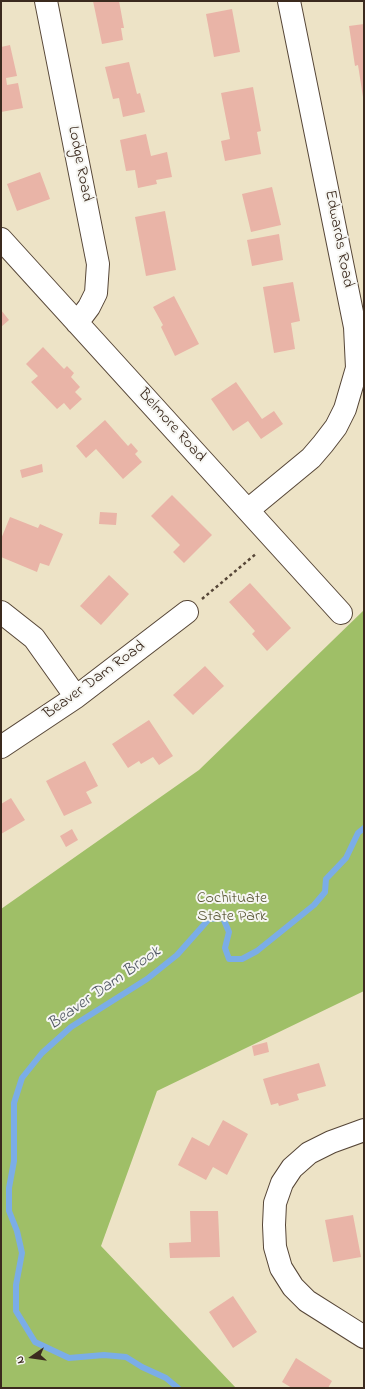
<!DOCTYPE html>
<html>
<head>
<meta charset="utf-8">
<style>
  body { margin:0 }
  #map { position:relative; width:365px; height:1389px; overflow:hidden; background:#ede3c6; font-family:"Indie Flower",sans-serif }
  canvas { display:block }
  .frame { position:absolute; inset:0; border:2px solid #3b2a1e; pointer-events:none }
  .north { position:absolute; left:12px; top:1337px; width:40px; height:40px; -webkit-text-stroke:3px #f6f6f2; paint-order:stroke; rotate:257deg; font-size:11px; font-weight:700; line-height:16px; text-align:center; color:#3b2a1e }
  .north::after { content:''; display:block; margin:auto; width:14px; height:18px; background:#3b2a1e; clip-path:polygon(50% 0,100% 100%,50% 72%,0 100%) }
</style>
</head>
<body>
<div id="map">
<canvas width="365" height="1389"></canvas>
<div class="frame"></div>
<div class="north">N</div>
</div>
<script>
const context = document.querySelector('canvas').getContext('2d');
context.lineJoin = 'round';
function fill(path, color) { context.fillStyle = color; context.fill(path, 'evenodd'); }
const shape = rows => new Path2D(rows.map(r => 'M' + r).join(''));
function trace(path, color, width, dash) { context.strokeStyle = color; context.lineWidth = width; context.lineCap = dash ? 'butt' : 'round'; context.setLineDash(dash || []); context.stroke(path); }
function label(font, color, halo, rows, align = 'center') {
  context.font = font + ' "Indie Flower",sans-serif'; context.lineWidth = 4; context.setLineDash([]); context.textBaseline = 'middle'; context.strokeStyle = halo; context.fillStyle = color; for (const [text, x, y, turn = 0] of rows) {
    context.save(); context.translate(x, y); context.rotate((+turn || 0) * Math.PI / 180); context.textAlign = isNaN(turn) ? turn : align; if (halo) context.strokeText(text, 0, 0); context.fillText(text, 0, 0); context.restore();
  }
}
const green = shape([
  [364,610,364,991,157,1091,101,1246,236,1388,1,1388,1,909,199,770]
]);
const stream = shape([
  [178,1388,166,1378,142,1367,126,1357,104,1355,69,1358,35,1342,16,1311,16,1285,22,1253,17,1231,9,1211,9,1188,14,1161,14,1103,22,1078,42,1053,71,1027,147,979,177,955,209,919,223,918,229,932,225,948,229,959,242,959,257,951,314,905,325,892,326,879,346,858,358,833,364,828]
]);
const building = shape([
  [93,1,119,1,124,28,121,28,123,40,102,44],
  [232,9,240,52,214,57,206,14],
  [364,24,364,97,363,97,358,65,355,66,349,26],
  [10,45,17,76,6,78,7,85,18,83,23,108,1,112,1,47],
  [129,62,137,94,140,93,145,112,123,117,119,98,113,99,105,67],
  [253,87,261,131,257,132,261,154,225,161,221,141,230,139,221,93],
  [146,134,151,156,167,152,172,177,156,180,157,184,138,188,135,170,126,171,120,140],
  [40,172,50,199,17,211,7,184],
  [272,187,281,225,251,232,242,194],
  [165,211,176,270,146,276,135,217],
  [279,234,283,260,252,266,247,240],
  [293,282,300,321,291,323,295,349,274,353,263,287],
  [174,296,199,344,175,356,161,327,163,325,153,307],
  [1,310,9,320,1,327],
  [43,347,64,369,67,366,74,373,71,377,80,387,75,392,82,399,70,410,64,403,57,409,31,382,38,376,26,364],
  [236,382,262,419,274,411,283,424,261,439,248,421,233,431,211,399],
  [105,420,128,446,131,443,138,451,135,454,142,462,123,479,96,449,86,458,76,446],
  [42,464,43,472,22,478,20,470],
  [172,495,212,535,184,563,173,552,180,545,151,516],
  [100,512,117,513,116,525,99,524],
  [10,517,38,528,40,524,63,534,49,566,40,563,37,572,1,557,1,539],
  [109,575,129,594,101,625,80,606],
  [250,583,291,628,267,651,252,634,255,631,229,602],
  [205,666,224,686,193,715,173,695],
  [149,720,173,756,159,765,153,757,141,764,139,761,128,768,112,744],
  [85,761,98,786,86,792,92,803,64,816,46,781],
  [11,798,25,820,1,834,1,804],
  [72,829,78,840,66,847,60,836],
  [267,1042,269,1052,254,1056,252,1046],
  [319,1063,326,1086,297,1094,299,1100,279,1106,278,1103,271,1105,263,1079],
  [223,1120,248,1134,227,1175,213,1167,206,1180,178,1165,192,1137,209,1146],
  [190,1211,218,1211,220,1257,170,1258,169,1243,191,1242],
  [353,1215,361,1257,333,1262,325,1220],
  [233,1296,257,1332,233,1348,209,1312],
  [296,1358,332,1381,328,1388,292,1388,282,1382]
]);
const path = shape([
  [202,599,257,553]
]);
const minor = shape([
  [46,1,98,264,96,293,89,307,77,323],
  [1,239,341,613],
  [248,510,311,458,323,444,336,427,345,409,357,368,355,327,289,1],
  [1,612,34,638,76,697],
  [1,747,76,697,187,612],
  [364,1130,331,1142,309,1153,292,1168,282,1183,275,1203,274,1225,275,1247,281,1268,293,1287,307,1301,364,1337]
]);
const streetNames = [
  ["Lodge Road",79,164,79],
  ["Edwards Road",338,239,79],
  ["Belmore Road",171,426,48],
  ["Beaver Dam Road",95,681,-36]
];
const parkNames = [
  ["Cochituate",232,899],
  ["State Park",232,917]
];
const waterNames = [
  ["Beaver Dam Brook",105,989,-35]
];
fill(green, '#9fbf67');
trace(stream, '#7bade7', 6);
fill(building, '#e9b4a7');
trace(minor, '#564637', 24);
trace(path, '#564637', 2.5, [3, 3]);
trace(minor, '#fff', 22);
label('16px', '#3b2a1e', '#f6f6f2', streetNames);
label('16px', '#595734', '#f6f6f2', parkNames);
label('italic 17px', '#515864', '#f6f6f2', waterNames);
</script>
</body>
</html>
